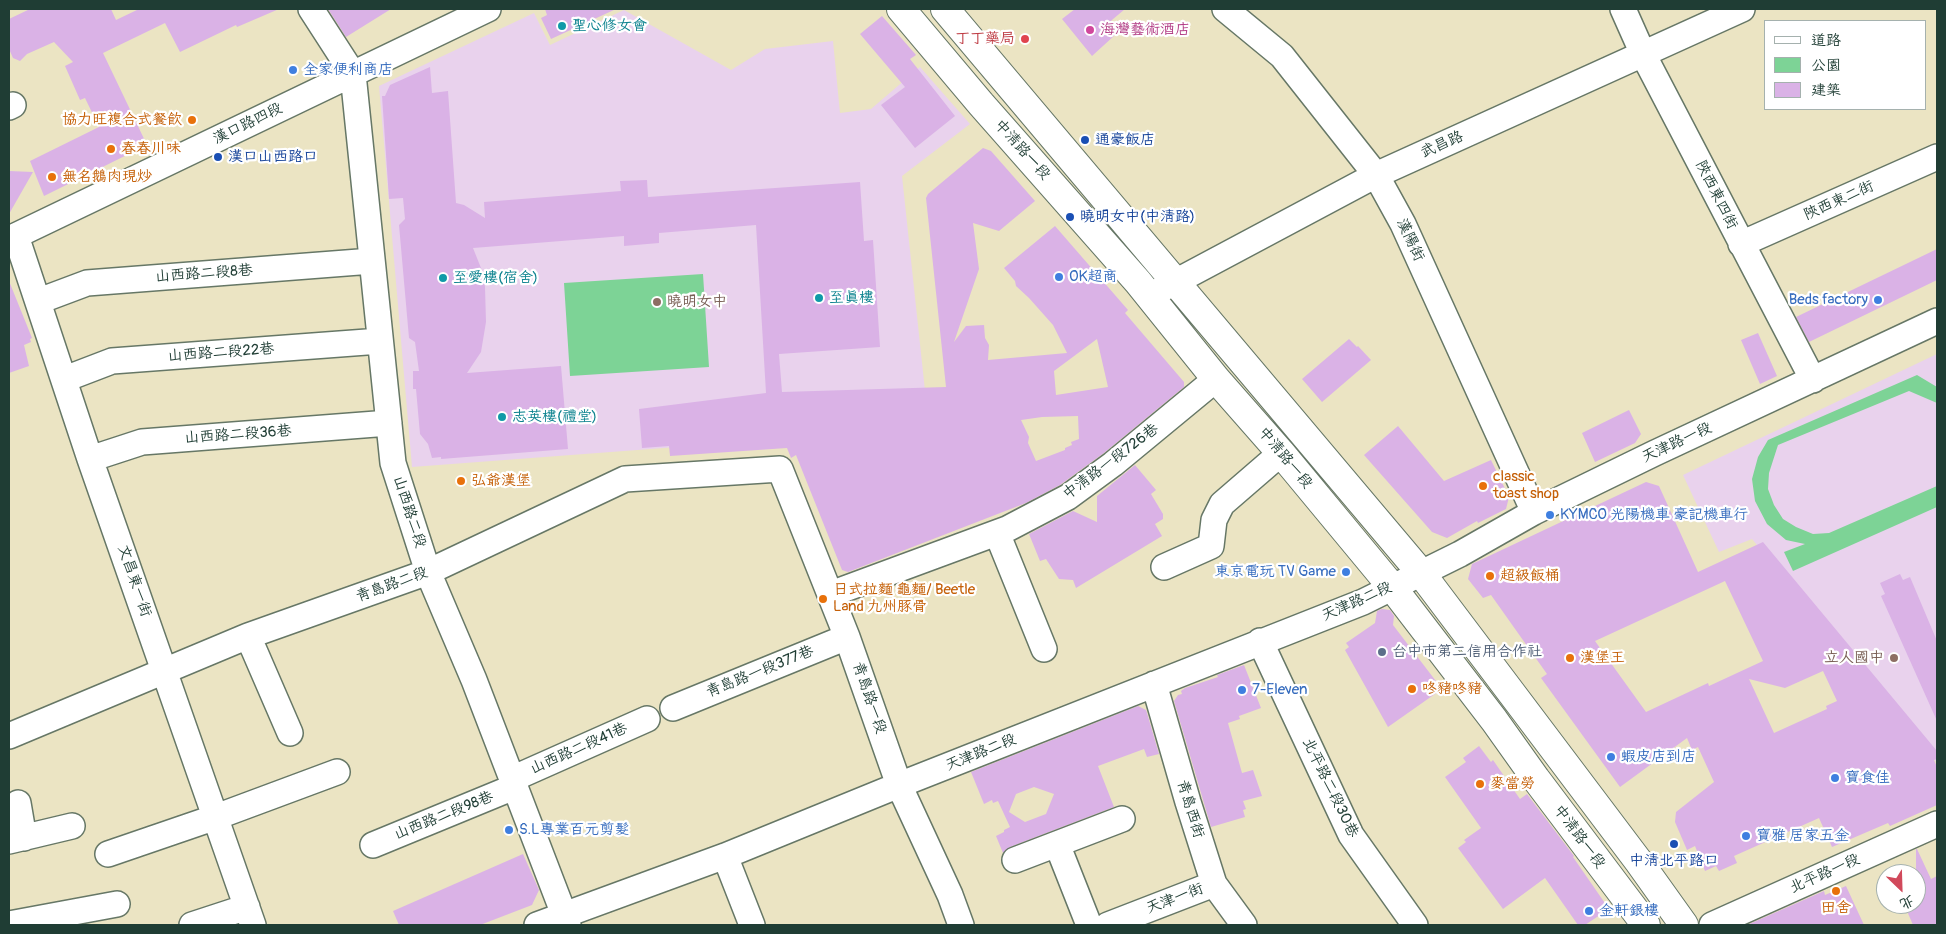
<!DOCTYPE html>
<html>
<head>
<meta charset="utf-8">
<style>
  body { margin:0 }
  #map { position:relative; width:1946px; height:934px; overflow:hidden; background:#ebe4c3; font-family:Pangolin,"LXGW WenKai TC",sans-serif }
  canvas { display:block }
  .frame { position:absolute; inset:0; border:10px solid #1f3d34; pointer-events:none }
  .legend { position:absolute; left:1764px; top:20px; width:162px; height:90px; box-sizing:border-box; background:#fff; border:1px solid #a5b1ae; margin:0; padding:6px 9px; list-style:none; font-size:15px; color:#1f3d34 }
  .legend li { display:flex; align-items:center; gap:10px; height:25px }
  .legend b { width:25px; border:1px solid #a5b1ae }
  .north { position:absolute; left:1876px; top:864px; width:50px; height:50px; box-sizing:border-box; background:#fff; border:1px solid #a5b1ae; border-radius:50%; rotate:156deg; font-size:14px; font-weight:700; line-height:20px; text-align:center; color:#1f3d34 }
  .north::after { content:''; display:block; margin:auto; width:18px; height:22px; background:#d1495b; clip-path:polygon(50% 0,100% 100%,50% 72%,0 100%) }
</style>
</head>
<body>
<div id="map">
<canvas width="1946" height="934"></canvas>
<div class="frame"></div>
<ul class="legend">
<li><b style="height:6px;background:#fff"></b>道路</li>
<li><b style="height:14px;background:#7dd396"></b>公園</li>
<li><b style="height:14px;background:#dab2e6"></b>建築</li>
</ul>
<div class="north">北</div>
</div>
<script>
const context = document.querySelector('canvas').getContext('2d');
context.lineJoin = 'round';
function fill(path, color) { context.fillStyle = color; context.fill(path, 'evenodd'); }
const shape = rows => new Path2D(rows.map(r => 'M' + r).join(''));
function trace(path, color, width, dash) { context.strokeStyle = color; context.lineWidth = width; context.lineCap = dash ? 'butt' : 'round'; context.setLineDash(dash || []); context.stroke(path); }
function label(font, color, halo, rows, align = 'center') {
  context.font = font + ' Pangolin,"LXGW WenKai TC",sans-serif'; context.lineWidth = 4.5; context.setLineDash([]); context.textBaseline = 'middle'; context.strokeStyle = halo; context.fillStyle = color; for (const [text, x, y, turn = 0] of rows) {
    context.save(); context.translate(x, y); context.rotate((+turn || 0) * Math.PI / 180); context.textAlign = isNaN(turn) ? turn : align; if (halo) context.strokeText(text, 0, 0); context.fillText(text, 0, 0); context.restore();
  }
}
const built = shape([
  [624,10,731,70,765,49,833,41,840,113,871,109,920,67,970,124,902,176,929,428,412,467,379,86,534,13,550,45],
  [1937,354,1937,763,1752,539,1719,552,1683,475]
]);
const green = shape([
  [703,274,709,367,570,376,564,283],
  [1917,375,1937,387,1937,403,1909,391,1778,445,1769,473,1768,489,1774,505,1783,519,1796,527,1813,534,1829,533,1937,486,1937,507,1793,571,1784,552,1805,544,1786,540,1767,524,1755,501,1752,479,1758,457,1768,440]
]);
const building = shape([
  [30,9,111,9,116,20,139,9,279,9,237,27,236,25,180,52,165,23,103,53,147,145,44,196,30,161,99,127,85,98,80,100,65,66,73,62,54,42,27,54,20,61,13,58,9,49,9,19],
  [328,9,391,9,346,37],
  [545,9,616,9,551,39,541,18,547,15],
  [1075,9,1125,9,1106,25,1115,35,1092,56,1062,19],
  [882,16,916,55,910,59,955,116,915,148,881,105,905,87,860,34],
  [430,67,432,93,448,91,456,203,464,205,485,218,484,202,621,191,620,181,647,180,648,197,860,182,864,241,873,240,880,347,779,354,782,392,946,387,926,198,928,194,983,148,991,151,1035,201,999,231,973,223,979,269,954,342,966,326,984,325,985,338,989,345,988,360,1067,353,1053,325,1029,298,1016,286,1015,281,1004,268,1055,226,1128,310,1125,313,1184,382,1184,387,1104,453,1060,485,1026,503,848,572,842,570,796,455,791,458,787,448,670,456,669,446,642,448,639,409,766,393,756,225,659,233,659,243,624,246,624,236,473,248,481,268,485,287,486,322,481,352,467,373,561,366,568,449,441,459,441,457,432,458,428,444,420,434,416,389,413,389,413,371,419,371,415,342,409,338,399,225,405,219,403,198,389,199,382,96,385,96,390,85],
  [1097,339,1108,387,1056,395,1054,371],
  [1078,416,1079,439,1071,442,1072,445,1065,448,1065,450,1036,461,1028,443,1029,437,1021,420,1042,417],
  [9,171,33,172,9,214],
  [1937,249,1937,280,1809,342,1796,317],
  [9,281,32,338,30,339,31,342,24,345,29,366,9,373],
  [1758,333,1777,376,1760,384,1741,340],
  [1349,339,1357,347,1358,346,1371,360,1322,402,1302,379],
  [1629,410,1641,434,1635,443,1595,462,1582,433],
  [1398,426,1444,481,1491,460,1509,497,1506,509,1478,523,1477,521,1447,538,1432,532,1364,455],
  [1135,465,1156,490,1151,494,1163,514,1163,519,1155,524,1162,536,1076,588,1073,580,1059,579,1046,559,1040,561,1029,534,1073,511,1097,522,1097,496],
  [1646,482,1659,486,1698,572,1763,542,1937,751,1937,759,1934,760,1937,767,1937,805,1890,826,1888,823,1832,847,1819,818,1734,856,1737,863,1719,871,1716,866,1705,871,1695,846,1687,850,1675,822,1676,812,1714,782,1698,747,1692,750,1687,738,1620,787,1541,678,1547,674,1491,595,1483,598,1468,579,1472,564],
  [1725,581,1763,661,1709,686,1708,683,1646,712,1595,641],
  [1823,671,1837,701,1826,706,1827,709,1774,733,1749,679,1785,688],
  [1900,574,1903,580,1910,577,1937,641,1937,721,1881,596,1885,594,1880,583],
  [1382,609,1390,610,1394,616,1393,625,1442,689,1388,727,1345,650,1349,647,1346,643,1375,623,1377,611],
  [1244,665,1261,708,1239,716,1240,719,1228,723,1242,773,1253,770,1262,796,1243,801,1246,809,1243,810,1245,817,1211,827,1174,701,1178,695,1182,694,1181,691,1185,688,1218,677,1217,675],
  [1138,706,1146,710,1147,713,1159,754,1147,757,1144,749,1098,766,1114,807,1010,847,1003,853,996,836,1004,832,1004,830,1010,827,998,801,993,803,992,800,984,804,971,772],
  [1034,787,1054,794,1046,814,1025,822,1009,812,1016,794],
  [1479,746,1491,762,1493,760,1520,799,1527,794,1574,856,1573,857,1609,909,1585,925,1578,925,1545,878,1503,909,1458,848,1466,842,1464,840,1481,828,1445,777,1466,762,1463,758],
  [1916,849,1917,849,1931,879,1937,876,1937,925,1913,925,1904,904,1916,904],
  [523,854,539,890,532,905,480,925,399,925,393,911],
  [1846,886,1864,925,1747,925,1824,891,1825,895]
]);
const minor = shape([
  [311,9,353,74,393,463,428,572,474,680,568,925],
  [1225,9,1282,56,1376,175,1403,224,1534,512],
  [1623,9,1643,54,1813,380],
  [9,107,13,105],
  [16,236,90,459,253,925],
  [9,239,488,9],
  [1741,244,1937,157],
  [1149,296,1376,175,1742,9],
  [39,301,87,283,372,261],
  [65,379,112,361,380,341],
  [90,459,142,442,389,423],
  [997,533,1044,649],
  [1164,567,1211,546,1214,520,1222,504,1281,453],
  [831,594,1007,529,1068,497,1113,464,1216,379],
  [248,636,290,733],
  [1260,641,1351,835,1415,925],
  [1154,684,1188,802,1214,884,1244,925],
  [673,708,847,637],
  [9,736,248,636,428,572,625,479,780,469,847,637,899,785,950,895,961,925],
  [512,779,647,719],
  [18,803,24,838],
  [9,841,72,826],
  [1057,844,1089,925],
  [373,845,514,787],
  [108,854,216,817,337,772],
  [725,856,752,925],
  [1015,860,1122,819],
  [9,924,117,904],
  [192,925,247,907],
  [537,925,725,856,899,785,1363,602,1460,554,1534,512,1655,453,1937,321],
  [1108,925,1214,884],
  [1712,925,1937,824]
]);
const major = shape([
  [901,9,981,104,1138,282,1216,379,1281,453,1392,587,1494,720,1536,779,1646,925],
  [945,9,1421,573,1639,862,1684,925]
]);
const markers = [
  [562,26,5,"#0f9aa8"],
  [1090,30,5,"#d1479c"],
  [1025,39,5,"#e0444e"],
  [293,70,5,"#3f7fe0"],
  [192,120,5,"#e8710a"],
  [1085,140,5,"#1a4fb4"],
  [111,149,5,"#e8710a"],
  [218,157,5,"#1a4fb4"],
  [52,177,5,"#e8710a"],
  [1070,217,5,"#1a4fb4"],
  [1059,277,5,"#3f7fe0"],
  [443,278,5,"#0f9aa8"],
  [819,298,5,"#0f9aa8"],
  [1878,300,5,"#3f7fe0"],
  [657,302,5,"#8d6e63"],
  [502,417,5,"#0f9aa8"],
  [461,481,5,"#e8710a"],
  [1483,486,5,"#e8710a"],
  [1550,515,5,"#3f7fe0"],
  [1346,572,5,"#3f7fe0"],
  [1490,576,5,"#e8710a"],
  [823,599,5,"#e8710a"],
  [1382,652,5,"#5c6f8a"],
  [1570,658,5,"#e8710a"],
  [1894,658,5,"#8d6e63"],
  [1412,689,5,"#e8710a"],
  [1242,690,5,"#3f7fe0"],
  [1611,757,5,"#3f7fe0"],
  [1835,778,5,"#3f7fe0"],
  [1480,784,5,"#e8710a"],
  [509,830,5,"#3f7fe0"],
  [1746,836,5,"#3f7fe0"],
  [1674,844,5,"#1a4fb4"],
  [1836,891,5,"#e8710a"],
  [1589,911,5,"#3f7fe0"]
];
const cultureNames = [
  ["聖心修女會",572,26],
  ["至愛樓(宿舍)",453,278],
  ["至真樓",829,298],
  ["志英樓(禮堂)",512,417]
];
const hotelNames = [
  ["海灣藝術酒店",1100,30]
];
const healthNames = [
  ["丁丁藥局",1015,39]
];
const shopNames = [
  ["全家便利商店",303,70],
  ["OK超商",1069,277],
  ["Beds factory",1868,300,"right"],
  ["KYMCO 光陽機車 豪記機車行",1560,515],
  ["東京電玩 TV Game",1336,572,"right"],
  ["7-Eleven",1252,690],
  ["蝦皮店到店",1621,757],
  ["寶食佳",1845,778],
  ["S.L專業百元剪髮",519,830],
  ["寶雅 居家五金",1756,836],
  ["金軒銀樓",1599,911]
];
const foodNames = [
  ["協力旺複合式餐飲",182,120,"right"],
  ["春春川味",121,149],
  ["無名鵝肉現炒",62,177],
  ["classic",1493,477],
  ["toast shop",1493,494],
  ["弘爺漢堡",471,481],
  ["超級飯桶",1500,576],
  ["日式拉麵 龜麵/ Beetle",833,590],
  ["Land 九州豚骨",833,607],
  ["漢堡王",1580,658],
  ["咚豬咚豬",1422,689],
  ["麥當勞",1490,784],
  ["田舍",1836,908,"center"]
];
const streetNames = [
  ["漢口路四段",248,124,-26],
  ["武昌路",1442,145,-24],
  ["中清路一段",1022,150,48],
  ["陜西東四街",1716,195,63],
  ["陜西東二街",1839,201,-24],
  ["漢陽街",1410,240,65],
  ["山西路二段8巷",204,274,-4],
  ["山西路二段22巷",221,353,-4],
  ["山西路二段36巷",238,435,-4],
  ["天津路一段",1677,443,-25],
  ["中清路一段",1285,458,50],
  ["中清路一段726巷",1111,462,-37],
  ["山西路二段",409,512,72],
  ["文昌東一街",134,581,71],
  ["青島路二段",392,585,-20],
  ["天津路二段",1357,602,-24],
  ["青島路一段377巷",760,672,-22],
  ["青島路一段",869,698,71],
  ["山西路二段41巷",579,749,-24],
  ["天津路二段",981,753,-22],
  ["北平路二段30巷",1330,788,64],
  ["青島西街",1190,809,73],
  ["山西路二段98巷",444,816,-22],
  ["中清路一段",1579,837,53],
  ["北平路一段",1825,874,-24],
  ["天津一街",1175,899,-21]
];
const transitNames = [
  ["通豪飯店",1095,140],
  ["漢口山西路口",228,157],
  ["曉明女中(中清路)",1080,217],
  ["中清北平路口",1674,861,"center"]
];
const educationNames = [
  ["曉明女中",667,302],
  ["立人國中",1884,658,"right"]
];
const serviceNames = [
  ["台中市第二信用合作社",1392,652]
];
fill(built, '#e9d2ed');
fill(green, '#7dd396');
fill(building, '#dab2e6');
trace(minor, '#676', 28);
trace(major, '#676', 30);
trace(minor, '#fff', 25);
trace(major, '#fff', 28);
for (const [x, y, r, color] of markers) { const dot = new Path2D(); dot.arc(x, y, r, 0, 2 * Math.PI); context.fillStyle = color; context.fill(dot); trace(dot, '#fff', 2); }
label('15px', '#0d838f', '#fff', cultureNames, 'left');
label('15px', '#b23c85', '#fff', hotelNames, 'left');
label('15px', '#be3a42', '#fff', healthNames, 'right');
label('15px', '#366cbe', '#fff', shopNames, 'left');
label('15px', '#c56008', '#fff', foodNames, 'left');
label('15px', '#1f3d34', '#fff', streetNames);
label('15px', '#164399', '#fff', transitNames, 'left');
label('15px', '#785e54', '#fff', educationNames, 'left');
label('15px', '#4e5e75', '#fff', serviceNames, 'left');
</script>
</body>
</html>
